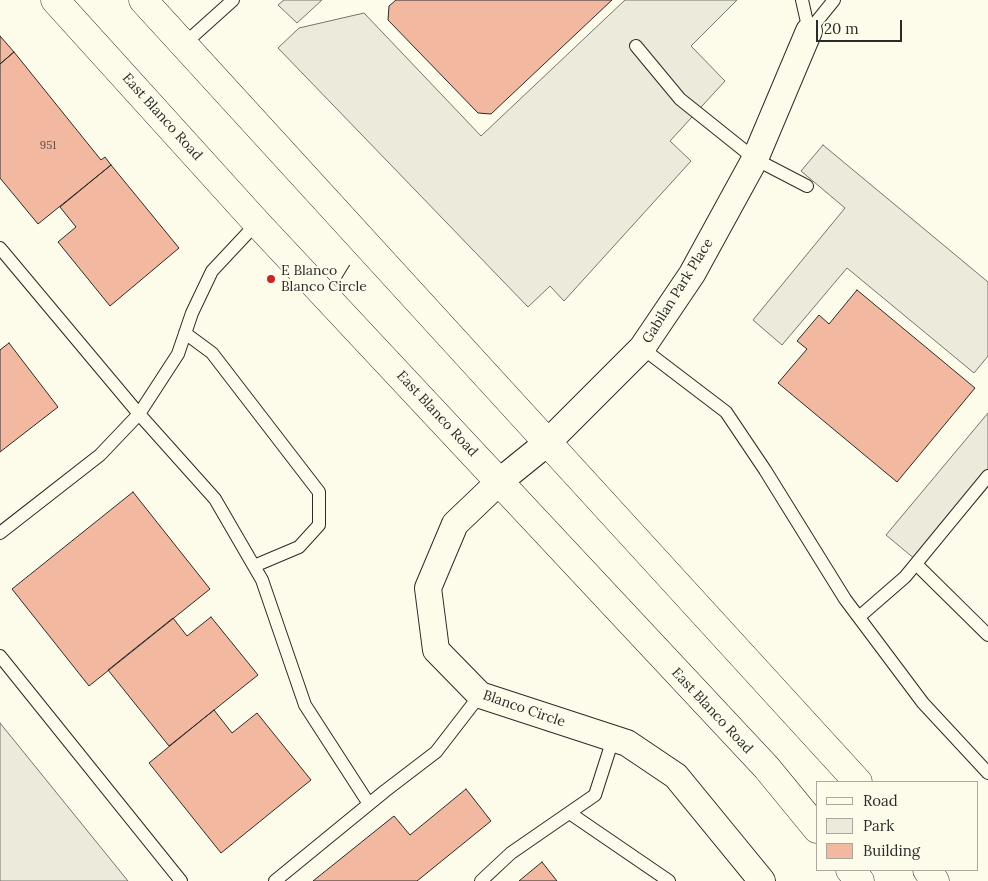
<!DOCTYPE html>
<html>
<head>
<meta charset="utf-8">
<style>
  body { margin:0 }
  #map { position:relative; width:988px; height:881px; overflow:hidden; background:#fdfbea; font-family:Lora,serif }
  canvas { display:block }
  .legend { position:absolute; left:816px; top:781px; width:162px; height:90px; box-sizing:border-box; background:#fdfbea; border:1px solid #a9a89e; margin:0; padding:6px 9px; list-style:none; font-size:15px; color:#2b2b2b }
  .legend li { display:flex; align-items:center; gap:10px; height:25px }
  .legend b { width:25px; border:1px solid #a9a89e }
  .scale { position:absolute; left:816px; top:20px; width:86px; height:22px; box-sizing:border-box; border:2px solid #2b2b2b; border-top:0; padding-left:6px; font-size:15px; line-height:18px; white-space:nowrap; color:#2b2b2b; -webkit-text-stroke:4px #fdfbea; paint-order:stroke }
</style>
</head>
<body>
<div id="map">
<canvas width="988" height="881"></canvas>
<ul class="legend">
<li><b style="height:6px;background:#fdfbea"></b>Road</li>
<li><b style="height:14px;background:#ecebdb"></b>Park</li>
<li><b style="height:14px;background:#f2b8a0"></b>Building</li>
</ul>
<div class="scale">20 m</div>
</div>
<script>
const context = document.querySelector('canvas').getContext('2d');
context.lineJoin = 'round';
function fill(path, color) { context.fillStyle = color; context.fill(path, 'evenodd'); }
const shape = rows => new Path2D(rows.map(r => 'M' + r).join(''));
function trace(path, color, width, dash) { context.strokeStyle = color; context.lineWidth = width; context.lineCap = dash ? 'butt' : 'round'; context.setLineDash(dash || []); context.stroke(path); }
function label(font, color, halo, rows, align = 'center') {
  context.font = font + ' Lora,serif'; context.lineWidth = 4; context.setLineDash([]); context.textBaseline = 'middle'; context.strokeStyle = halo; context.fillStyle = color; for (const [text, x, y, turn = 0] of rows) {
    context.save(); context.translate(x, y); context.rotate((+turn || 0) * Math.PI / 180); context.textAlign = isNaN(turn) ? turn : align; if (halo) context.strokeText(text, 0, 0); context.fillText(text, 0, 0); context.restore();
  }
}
const green = shape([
  [0,723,128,881,0,881,0,723]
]);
const parking = shape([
  [284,0,322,0,297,23,278,5,284,0],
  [625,0,737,0,691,46,725,81,670,141,691,161,564,301,550,286,528,307,278,48,299,28,364,13,481,136,625,0],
  [823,145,988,282,988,356,974,373,847,268,782,345,753,320,845,208,801,171,823,145],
  [988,413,988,487,922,565,886,535,988,413]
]);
const building = shape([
  [396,0,612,0,491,114,478,113,388,20,389,6,396,0],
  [0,36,14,52,0,64,0,36],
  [14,52,101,160,105,157,111,165,38,224,0,178,0,64,14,52],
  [111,165,179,248,110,306,58,242,76,227,60,207,111,165],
  [857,290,975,388,897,482,778,383,807,349,797,341,819,315,829,324,857,290],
  [9,343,58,407,0,452,0,350,9,343],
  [133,492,210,589,89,686,12,589,133,492],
  [211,617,258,675,169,746,108,670,173,618,187,636,211,617],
  [214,710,232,733,257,713,311,780,221,853,149,763,214,710],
  [466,789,491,821,417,881,313,881,394,816,410,835,466,789],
  [542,862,557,881,519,881,542,862]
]);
const service = shape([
  [802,0,809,31],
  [809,31,834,0],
  [183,45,233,0],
  [636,46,680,99,755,159,807,186],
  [0,248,139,414,215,499,262,580,305,705,369,804],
  [185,333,212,353,319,492,319,525,299,547,254,566],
  [642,348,726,412,765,470,845,599,923,703,988,773],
  [0,533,100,455,139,414,178,354,192,313,212,271,257,223],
  [916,564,988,635],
  [859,617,905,577,988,476],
  [0,656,181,881],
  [571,814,669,881],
  [275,881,385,791,436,752,480,695],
  [481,881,511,853,595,795,613,739]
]);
const minor = shape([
  [762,881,676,776,627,743,480,695,436,650,428,588,455,524,500,481,547,443,642,348,692,274,755,159,809,31]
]);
const trunk = shape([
  [55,0,257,223,767,768,817,829],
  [143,0,858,782],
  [850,870,860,881],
  [927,870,935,881]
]);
const markers = [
  [271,279,5,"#c62828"]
];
const numberNames = [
  ["951",48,146]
];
const streetNames = [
  ["East Blanco Road",162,117,48],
  ["Gabilan Park Place",678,291,-58],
  ["East Blanco Road",437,414,47],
  ["Blanco Circle",524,709,19],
  ["East Blanco Road",712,711,47]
];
const poiNames = [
  ["E Blanco /",281,271],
  ["Blanco Circle",281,287]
];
fill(green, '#ecebdb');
trace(green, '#74746e', 1);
fill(parking, '#eceadb');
trace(parking, '#74746e', 1);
fill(building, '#f2b8a0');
trace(building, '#2b2b2b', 1);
trace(service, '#2b2b2b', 14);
trace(minor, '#2b2b2b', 28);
trace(trunk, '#2b2b2b', 29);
trace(service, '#fdfbea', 12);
trace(minor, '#fdfbea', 26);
trace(trunk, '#fdfbea', 28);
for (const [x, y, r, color] of markers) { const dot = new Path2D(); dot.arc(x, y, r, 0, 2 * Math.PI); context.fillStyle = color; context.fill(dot); trace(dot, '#fdfbea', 2); }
label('11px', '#5d4e48', null, numberNames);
label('14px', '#2b2b2b', '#fdfbea', streetNames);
label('14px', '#2b2b2b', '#fdfbea', poiNames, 'left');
</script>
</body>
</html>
